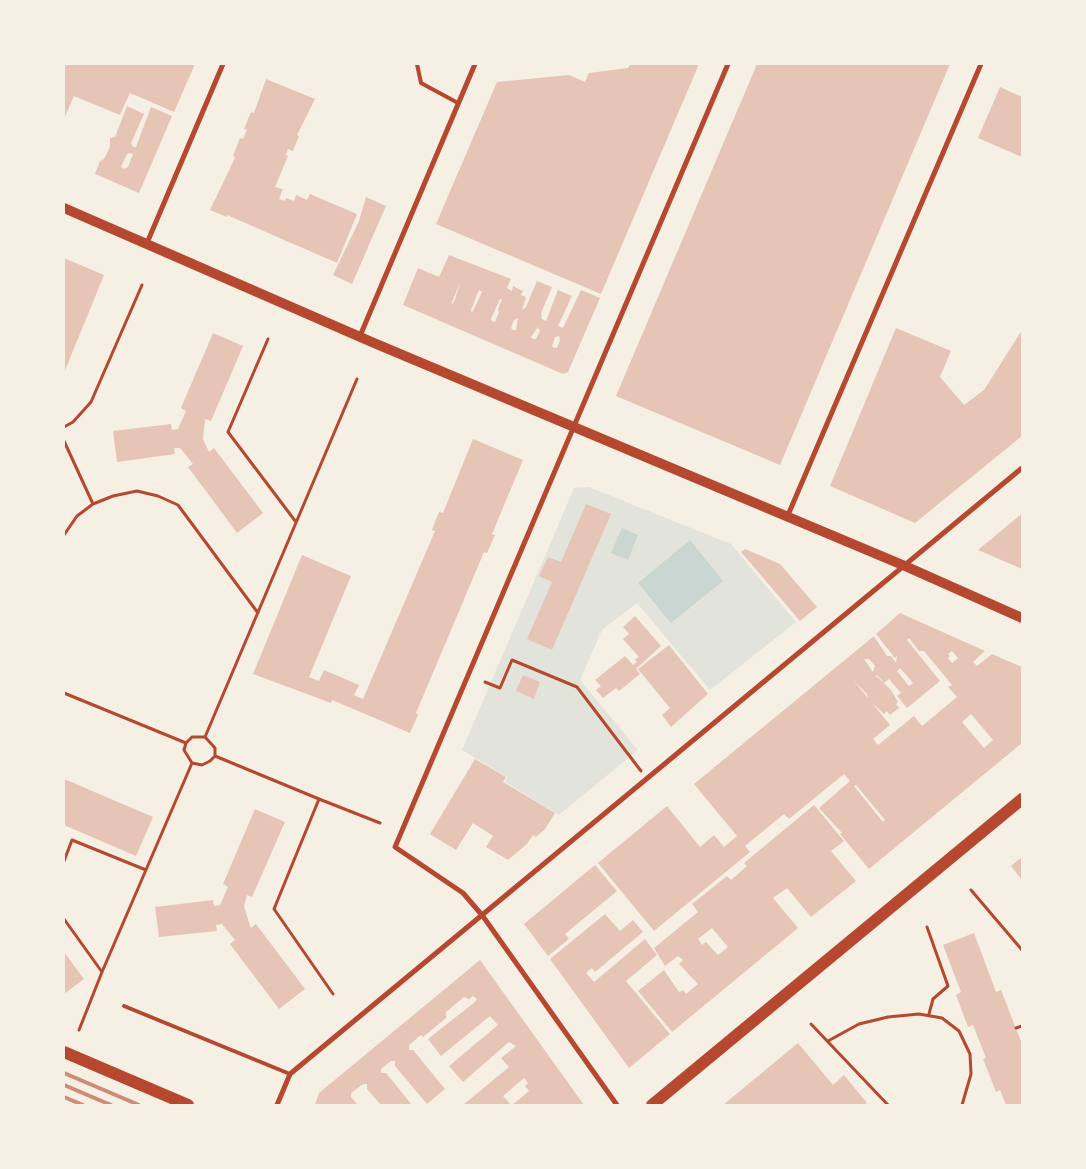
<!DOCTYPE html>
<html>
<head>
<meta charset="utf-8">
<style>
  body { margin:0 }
  #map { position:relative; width:1086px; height:1169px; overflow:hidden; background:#f6efe4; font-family:"Sofia Sans Condensed",sans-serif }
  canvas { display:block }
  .frame { position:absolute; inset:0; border:65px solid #f6efe4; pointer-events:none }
</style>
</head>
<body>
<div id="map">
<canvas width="1086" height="1169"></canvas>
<div class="frame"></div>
</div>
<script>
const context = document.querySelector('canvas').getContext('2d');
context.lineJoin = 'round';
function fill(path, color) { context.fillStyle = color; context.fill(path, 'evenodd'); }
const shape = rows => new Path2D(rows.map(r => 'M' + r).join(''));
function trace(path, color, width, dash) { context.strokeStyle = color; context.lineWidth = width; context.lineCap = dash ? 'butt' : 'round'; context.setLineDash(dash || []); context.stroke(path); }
const green = shape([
  [589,487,731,544,796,622,710,690,637,603,602,630,580,680,638,750,559,815,505,782,507,777,462,750,574,488]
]);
const water = shape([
  [622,528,638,535,628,560,611,553],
  [690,540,723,581,671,623,638,583]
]);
const building = shape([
  [64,64,195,64,174,112,130,93,120,115,74,96,64,119],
  [630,64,699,64,601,294,436,224,497,82,569,75,585,82,589,73,628,68],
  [757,64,950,64,780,465,616,396],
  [266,79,315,99,297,135,299,136,293,151,288,149,286,155,288,156,275,187,283,189,279,199,285,201,286,198,294,201,296,195,307,200,310,194,357,214,337,263,227,215,227,217,210,210,234,160,235,157,233,156,240,138,243,139,247,130,244,129,251,112,254,113],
  [1000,87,1022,97,1022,157,978,138],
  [127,106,144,114,131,143,133,147,136,147,151,107,172,116,139,193,95,174,100,161,104,159,110,147,110,138,115,137],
  [130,153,133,154,128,167,124,169,121,167,127,154],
  [366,197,386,206,352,284,333,275,359,221],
  [449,255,511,279,507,288,512,291,513,286,523,291,521,295,526,297,522,310,526,307,537,281,552,287,541,313,542,319,546,321,558,290,572,296,558,326,563,328,581,290,600,298,568,372,563,374,403,305,418,268,439,277],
  [461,281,454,302,451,304],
  [479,290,482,292,472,313,471,310],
  [500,299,502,299,498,309,499,312,495,322,492,321,491,319],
  [518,318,516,330,513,330,511,328,514,320],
  [538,327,540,331,536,339,533,339,531,337],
  [559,336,560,340,557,348,554,348,552,346,555,337],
  [64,258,104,275,64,373],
  [896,328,951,351,940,377,964,405,984,390,1022,330,1022,436,915,523,830,486],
  [213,333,243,346,211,421,205,419,203,439,209,452,214,448,263,513,237,533,188,467,193,464,180,448,174,448,175,454,117,462,113,431,171,424,172,430,178,429,186,411,181,408],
  [473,439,523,460,492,534,495,535,487,553,484,552,416,713,418,715,410,733,332,700,331,703,253,674,302,555,351,576,309,677,319,681,324,670,359,685,354,695,363,699,435,531,432,530,439,512,443,513],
  [586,504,611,514,552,650,527,639,552,582,539,576,548,557,561,562],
  [1022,513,1022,569,978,550,1019,516],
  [745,549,780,564,817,607,800,621,741,552],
  [900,613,985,651,973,662,977,666,992,654,1022,667,1022,743,869,869,840,834,842,833,819,808,850,781,844,774,789,819,784,814,745,846,750,852,654,931,598,863,667,806,700,847,714,835,724,847,737,836,694,784,874,636,887,656,891,656,896,663,897,656,895,658,876,634],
  [909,638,919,651,924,651,952,685,948,687,957,697,922,726,914,716,878,745,873,739,890,725,872,703,884,714,887,711,890,715,899,708,896,704,898,702,891,690,876,676,877,675,884,683,889,679,901,693,897,696,907,708,940,681,907,640],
  [952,651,958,658,952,663,948,658,950,656,948,654],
  [864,659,869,659,875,666,873,672],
  [900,668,913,683,909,686,897,671],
  [853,680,867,694,868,698],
  [971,714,993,740,984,748,962,722],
  [856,785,885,820,883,822,854,786],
  [635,616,661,646,636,669,640,674,619,691,616,688,603,698,596,690,601,686,595,680,625,656,633,665,637,662,635,660,639,657,623,639,629,634,623,627],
  [669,645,708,694,671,727,662,715,670,708,638,669],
  [523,675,540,682,534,699,516,691],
  [475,759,506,777,503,782,555,813,545,829,536,837,533,835,527,844,508,860,486,847,493,836,473,823,456,850,430,834],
  [64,779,153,817,136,856,64,825],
  [814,805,844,841,831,851,856,881,811,917,787,888,773,898,798,928,672,1032,638,991,664,970,679,992,683,990,686,994,698,984,679,964,683,960,678,956,665,966,654,948,698,912,692,904,727,876,731,880,747,866,744,863],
  [712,928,728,947,718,955,706,942,702,945,698,939],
  [255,809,285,822,252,897,247,895,244,906,250,926,251,928,256,924,305,989,279,1009,230,944,235,940,222,924,216,925,217,931,159,937,155,907,213,900,214,906,220,905,228,887,223,884],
  [1022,857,1022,880,1011,866],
  [595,865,617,891,565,934,569,939,548,956,524,924],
  [605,914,620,931,633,920,643,932,595,972,592,968,586,973,594,982,645,939,657,955,626,981,670,1034,629,1068,550,959],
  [974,933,996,992,1001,990,1022,1044,1022,1105,1006,1105,1000,1090,996,1092,983,1059,986,1058,973,1025,968,1027,956,995,961,992,943,945],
  [64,952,84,979,64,994],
  [480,960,584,1105,512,1105,529,1091,525,1086,528,1083,524,1078,503,1096,511,1105,463,1105,509,1067,501,1058,516,1046,509,1042,463,1082,449,1066,498,1025,490,1016,441,1056,428,1039,475,1002,477,999,473,996,469,999,464,997,446,1012,446,1018,423,1037,421,1035,409,1045,409,1050,413,1050,445,1089,427,1104,395,1066,395,1061,391,1061,381,1069,381,1073,386,1073,412,1105,381,1105,367,1089,367,1084,363,1084,351,1093,351,1097,358,1105,315,1105,319,1093],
  [798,1043,833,1085,844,1075,867,1103,864,1105,723,1105]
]);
const path = shape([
  [268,339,228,432,296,522],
  [64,427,73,422,91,402,142,285],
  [64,441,93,504],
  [64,535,77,516,93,504,113,496,137,491,158,496,178,505,258,613],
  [485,682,500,688,512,660,577,687,641,771],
  [64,693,186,743,184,750,192,763,102,972,64,919],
  [186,743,192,737,205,737],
  [215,756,215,748,205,737,357,379],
  [192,763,202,765,210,761,215,756,319,799,274,909,333,994],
  [319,799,380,823],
  [64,861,72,840,146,870],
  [971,890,1022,950],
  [927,927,948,986,933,999,929,1014],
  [811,1024,888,1105],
  [1016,1028,1022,1026],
  [79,1030,102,972],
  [828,1041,859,1024,888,1017,919,1014,942,1018,959,1031,970,1054,971,1074,962,1105]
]);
const service = shape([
  [417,64,421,83,458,103],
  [124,1006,290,1074]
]);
const minor = shape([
  [147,243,223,64],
  [360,336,475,64],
  [788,515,981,64],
  [277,1105,290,1074,1022,468],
  [617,1105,482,915,463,893,395,847,728,64]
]);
const secondary = shape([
  [64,208,374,343,905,566,1022,618]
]);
const primary = shape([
  [64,1052,188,1105],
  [652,1105,1022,799]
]);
const rail = shape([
  [64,1073,139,1105],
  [64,1085,111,1105],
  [64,1097,83,1105]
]);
fill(green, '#e2e4dc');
fill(water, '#c9d6d2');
fill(building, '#e6c5b7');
trace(path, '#b5482f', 3);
trace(service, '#b5482f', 4);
trace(minor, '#b5482f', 5);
trace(secondary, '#b5482f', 10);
trace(primary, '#b5482f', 12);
trace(rail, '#cf8b77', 4);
</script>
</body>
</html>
